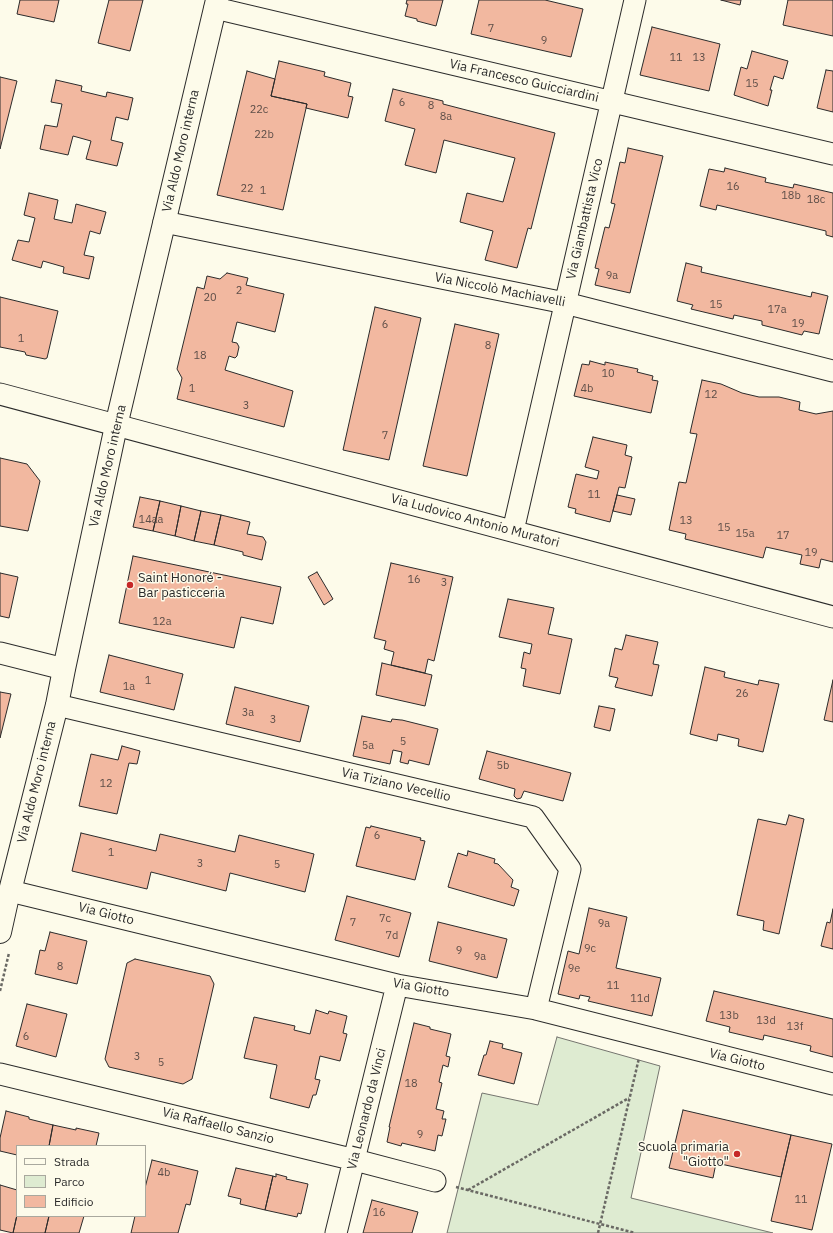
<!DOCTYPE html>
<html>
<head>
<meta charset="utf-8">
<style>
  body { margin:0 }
  #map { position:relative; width:833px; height:1233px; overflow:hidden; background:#fdfbea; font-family:"IBM Plex Sans",sans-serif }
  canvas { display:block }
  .legend { position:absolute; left:16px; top:1145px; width:130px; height:72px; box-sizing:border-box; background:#fdfbea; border:1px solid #a9a89e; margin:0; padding:5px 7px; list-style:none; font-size:12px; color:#2b2b2b }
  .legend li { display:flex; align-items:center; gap:8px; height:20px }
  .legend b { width:20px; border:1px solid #a9a89e }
</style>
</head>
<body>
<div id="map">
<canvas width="833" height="1233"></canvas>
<ul class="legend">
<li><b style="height:5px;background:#fdfbea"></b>Strada</li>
<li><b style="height:11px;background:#deebd1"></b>Parco</li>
<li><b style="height:11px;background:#f2b8a0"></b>Edificio</li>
</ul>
</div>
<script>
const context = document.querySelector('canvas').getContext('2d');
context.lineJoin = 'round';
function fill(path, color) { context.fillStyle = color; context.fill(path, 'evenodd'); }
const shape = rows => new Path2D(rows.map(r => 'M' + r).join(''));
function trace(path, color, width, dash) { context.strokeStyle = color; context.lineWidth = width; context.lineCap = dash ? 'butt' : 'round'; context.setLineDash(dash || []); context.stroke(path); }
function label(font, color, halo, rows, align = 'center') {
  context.font = font + ' "IBM Plex Sans",sans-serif'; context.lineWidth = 3; context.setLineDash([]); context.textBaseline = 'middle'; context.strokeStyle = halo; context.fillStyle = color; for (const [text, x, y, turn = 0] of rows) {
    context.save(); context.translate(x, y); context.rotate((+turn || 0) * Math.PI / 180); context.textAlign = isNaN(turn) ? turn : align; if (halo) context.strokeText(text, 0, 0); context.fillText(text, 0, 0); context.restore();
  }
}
const green = shape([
  [557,1037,660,1066,631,1198,773,1233,447,1233,482,1093,538,1105,557,1037]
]);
const building = shape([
  [20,0,59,0,54,22,17,14,20,0],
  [109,0,143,0,130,51,98,43,109,0],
  [407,0,443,0,436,26,417,21,417,19,405,16,408,4,406,4,407,0],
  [479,0,545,0,583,9,571,57,471,34,479,0],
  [721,0,741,0,740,5,721,0],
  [788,0,833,0,833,36,783,25,788,0],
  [652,27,720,44,709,91,640,75,652,27],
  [752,51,788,61,783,79,774,76,770,90,772,90,768,106,734,95,741,67,747,69,752,51],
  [279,61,325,72,324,76,351,83,348,96,353,97,348,118,306,108,307,104,271,96,279,61],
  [826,70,833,71,833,112,817,108,826,70],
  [247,71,275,79,271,96,307,104,283,210,217,195,247,71],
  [0,77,17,81,0,149,0,77],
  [56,80,82,86,81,91,106,97,107,92,133,98,128,120,116,117,111,140,123,143,117,166,86,159,91,141,73,136,68,155,40,149,45,125,57,127,62,104,51,102,56,80],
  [393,89,443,101,443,104,555,133,531,229,528,228,517,268,485,260,493,231,460,222,467,193,503,202,515,158,444,140,436,173,405,165,415,129,385,121,393,89],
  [628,148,663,156,630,293,595,285,599,269,595,268,605,227,609,228,615,204,611,203,620,162,625,163,628,148],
  [725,168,766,178,765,182,793,188,794,184,833,193,833,237,826,235,826,231,717,205,716,210,700,206,709,169,724,172,725,168],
  [29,193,58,200,54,219,72,223,76,204,106,212,100,234,90,231,84,255,94,257,89,279,63,273,64,267,43,261,41,268,12,260,18,240,29,242,35,218,24,215,29,193],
  [686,263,702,267,701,272,811,297,812,292,828,296,819,334,804,331,802,335,762,325,762,321,734,315,733,319,691,309,693,305,677,301,686,263],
  [227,273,248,278,246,285,284,294,275,332,237,322,232,342,237,343,239,347,237,356,235,358,229,356,225,370,293,391,284,427,177,399,182,378,177,369,197,287,204,289,207,276,220,279,227,273],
  [0,297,58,311,47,358,45,359,26,355,25,352,0,347,0,297],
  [375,307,421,318,389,460,343,450,375,307],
  [455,324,499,334,467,476,423,466,455,324],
  [590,361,605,365,605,362,638,369,637,372,653,376,652,380,658,381,651,413,574,396,582,364,589,365,590,361],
  [702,380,721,384,742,393,759,397,779,397,800,402,799,410,816,414,833,411,833,562,821,559,819,568,800,564,802,555,766,547,763,558,685,539,686,534,669,530,679,482,686,483,697,434,690,433,702,380],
  [593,437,627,445,625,455,632,457,625,488,619,487,610,522,575,513,576,509,568,507,576,474,597,479,599,471,585,467,593,437],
  [0,458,27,464,40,481,28,531,0,526,0,458],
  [617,495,635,499,631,515,613,511,617,495],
  [140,497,160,501,153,531,133,527,140,497],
  [160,501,181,506,175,536,153,531,160,501],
  [181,506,201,511,194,541,175,536,181,506],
  [201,511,221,515,214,545,194,541,201,511],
  [221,515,250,522,247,534,263,537,266,542,262,560,243,555,243,552,214,545,221,515],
  [133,556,281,587,273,624,241,617,234,648,119,623,133,556],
  [391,563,453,577,434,661,428,659,425,673,391,665,394,652,384,649,386,641,374,638,391,563],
  [317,572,333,599,324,605,308,577,317,572],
  [0,573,18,577,9,618,0,616,0,573],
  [508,599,554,608,548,634,572,639,560,694,523,686,526,669,521,668,524,652,530,654,532,644,499,637,508,599],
  [626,635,658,642,653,664,659,665,652,696,615,687,618,678,609,676,615,648,622,650,626,635],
  [109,655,183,674,174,710,100,692,109,655],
  [382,663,432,675,425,706,376,695,382,663],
  [705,667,725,672,724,677,758,685,759,680,779,684,763,752,738,746,739,739,718,734,717,741,690,734,705,667],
  [833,680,833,722,824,720,833,680],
  [235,687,309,706,300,742,226,724,235,687],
  [0,692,11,694,0,738,0,692],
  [599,706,615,709,610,731,594,727,599,706],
  [362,716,391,722,392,719,401,720,402,720,438,729,429,765,409,760,408,764,400,762,402,752,393,750,390,764,353,756,362,716],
  [122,746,140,751,137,764,129,763,117,814,79,806,91,754,118,760,122,746],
  [487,751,571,773,563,801,524,791,521,798,517,799,514,796,515,789,479,779,487,751],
  [789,815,804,819,779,934,763,930,764,921,737,915,758,819,786,825,789,815],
  [371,826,421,838,420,840,425,841,415,880,356,866,366,827,370,828,371,826],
  [81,833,156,851,160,834,235,852,239,835,314,854,305,892,230,873,226,891,151,872,147,889,72,871,81,833],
  [468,851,495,859,494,863,498,864,513,880,511,887,519,890,514,906,448,887,458,853,467,856,468,851],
  [347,896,411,913,399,957,335,940,347,896],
  [589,908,627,917,616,968,661,978,652,1016,588,1001,590,997,580,995,579,999,558,994,568,951,579,954,589,908],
  [833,909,833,949,821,946,827,922,830,923,833,909],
  [438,922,507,939,497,978,429,961,438,922],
  [50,932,87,941,77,984,35,974,40,950,45,951,50,932],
  [135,959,210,976,214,984,192,1079,183,1084,109,1067,105,1059,127,963,135,959],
  [714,991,833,1019,833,1057,810,1051,811,1046,764,1035,763,1040,729,1032,730,1027,706,1021,714,991],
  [27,1004,67,1014,56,1057,16,1046,27,1004],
  [316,1010,328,1014,329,1011,347,1016,343,1033,347,1034,340,1061,320,1056,315,1079,320,1080,316,1095,313,1095,309,1108,270,1098,277,1065,244,1058,254,1017,295,1026,294,1030,310,1034,316,1010],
  [414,1023,430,1027,430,1029,451,1034,446,1056,450,1057,448,1067,443,1065,439,1082,442,1083,436,1109,444,1111,442,1119,446,1119,442,1136,438,1135,435,1151,402,1143,401,1146,387,1142,390,1127,389,1127,414,1023],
  [490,1041,503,1044,502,1048,522,1053,514,1084,478,1075,484,1055,486,1055,490,1041],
  [683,1110,791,1135,781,1177,716,1163,713,1178,669,1168,683,1110],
  [6,1111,29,1117,29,1119,53,1125,49,1146,17,1146,17,1155,0,1151,0,1138,6,1111],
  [53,1125,76,1130,76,1128,99,1133,96,1146,49,1146,53,1125],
  [791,1135,832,1144,812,1230,771,1221,791,1135],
  [152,1160,198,1171,190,1205,186,1204,178,1233,131,1233,135,1216,145,1216,145,1188,152,1160],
  [236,1168,273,1176,265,1210,240,1204,241,1199,228,1196,236,1168],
  [276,1174,287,1177,286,1179,308,1184,301,1214,298,1213,297,1217,265,1210,273,1176,276,1177,276,1174],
  [0,1185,17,1190,17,1215,13,1233,0,1230,0,1185],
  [372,1200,418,1212,412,1233,363,1233,372,1200],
  [17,1215,17,1216,49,1216,45,1233,13,1233,17,1215],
  [49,1216,84,1216,79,1233,45,1233,49,1216]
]);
const path = shape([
  [0,991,9,953],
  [456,1187,635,1233],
  [468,1190,629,1098],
  [598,1233,639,1058]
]);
const minor = shape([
  [215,8,833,154],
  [164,222,565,303,833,371],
  [0,394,833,617],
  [513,531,635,0],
  [0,653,64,669],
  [57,705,533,817,570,869,536,1009],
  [10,891,397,985,536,1009,833,1084],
  [0,1074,355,1160,435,1181],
  [336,1233,397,985]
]);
const tertiary = shape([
  [0,932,8,896,10,891,57,705,64,669,116,426,217,0]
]);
const markers = [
  [130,585,4,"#c62828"],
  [737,1154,4,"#c62828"]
];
const numberNames = [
  ["7",491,29],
  ["9",544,41],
  ["11",676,58],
  ["13",699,58],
  ["15",752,84],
  ["6",402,103],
  ["8",431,106],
  ["22c",259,110],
  ["8a",446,117],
  ["22b",264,135],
  ["16",733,187],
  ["22",247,189],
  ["1",263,191],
  ["18b",791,196],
  ["18c",816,200],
  ["9a",612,276],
  ["2",239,291],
  ["20",210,298],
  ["15",716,305],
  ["17a",777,310],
  ["19",798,324],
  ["6",385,325],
  ["1",21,339],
  ["8",488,346],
  ["18",200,356],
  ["10",608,374],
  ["1",192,389],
  ["4b",587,389],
  ["12",711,395],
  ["3",246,406],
  ["7",385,436],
  ["11",594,495],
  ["14aa",151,520],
  ["13",686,521],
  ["15",724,528],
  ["15a",745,534],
  ["17",783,536],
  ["19",811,553],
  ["16",414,580],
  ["3",444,583],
  ["12a",162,622],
  ["1",148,681],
  ["1a",129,687],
  ["26",742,694],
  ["3a",248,713],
  ["3",273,720],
  ["5",403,742],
  ["5a",368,746],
  ["5b",503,766],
  ["12",106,784],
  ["6",377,836],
  ["1",111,853],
  ["3",200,864],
  ["5",277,865],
  ["7c",385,919],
  ["7",353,923],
  ["9a",604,924],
  ["7d",392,936],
  ["9c",590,949],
  ["9",459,951],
  ["9a",480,957],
  ["8",60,967],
  ["9e",574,969],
  ["11",613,986],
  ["11d",640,999],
  ["13b",729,1016],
  ["13d",766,1021],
  ["13f",795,1027],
  ["6",26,1037],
  ["3",137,1057],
  ["5",161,1063],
  ["18",411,1084],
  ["9",420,1135],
  ["4b",164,1173],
  ["11",801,1200],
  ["16",379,1213]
];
const streetNames = [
  ["Via Francesco Guicciardini",524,81,13],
  ["Via Aldo Moro interna",181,151,-77],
  ["Via Giambattista Vico",585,219,-77],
  ["Via Niccolò Machiavelli",500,290,11],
  ["Via Aldo Moro interna",108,466,-77],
  ["Via Ludovico Antonio Muratori",475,521,15],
  ["Via Aldo Moro interna",37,782,-76],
  ["Via Tiziano Vecellio",396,785,13],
  ["Via Giotto",106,914,14],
  ["Via Giotto",421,988,10],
  ["Via Giotto",737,1060,14],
  ["Via Leonardo da Vinci",367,1109,-76],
  ["Via Raffaello Sanzio",218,1126,14]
];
const poiNames = [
  ["Saint Honoré -",138,578],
  ["Bar pasticceria",138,593],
  ["Scuola primaria",729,1147,"right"],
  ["\"Giotto\"",729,1162,"right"]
];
fill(green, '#deebd1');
trace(green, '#74746e', 1);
fill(building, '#f2b8a0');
trace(building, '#2b2b2b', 1);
trace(minor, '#2b2b2b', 23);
trace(tertiary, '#2b2b2b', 24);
trace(path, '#6a6964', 2.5, [3, 2]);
trace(minor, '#fdfbea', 21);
trace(tertiary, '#fdfbea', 22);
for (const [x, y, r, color] of markers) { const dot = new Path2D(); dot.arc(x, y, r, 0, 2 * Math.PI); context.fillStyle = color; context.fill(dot); trace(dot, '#fdfbea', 1.5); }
label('11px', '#5d4e48', null, numberNames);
label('13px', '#2b2b2b', '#fdfbea', streetNames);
label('13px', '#2b2b2b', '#fdfbea', poiNames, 'left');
</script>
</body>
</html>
